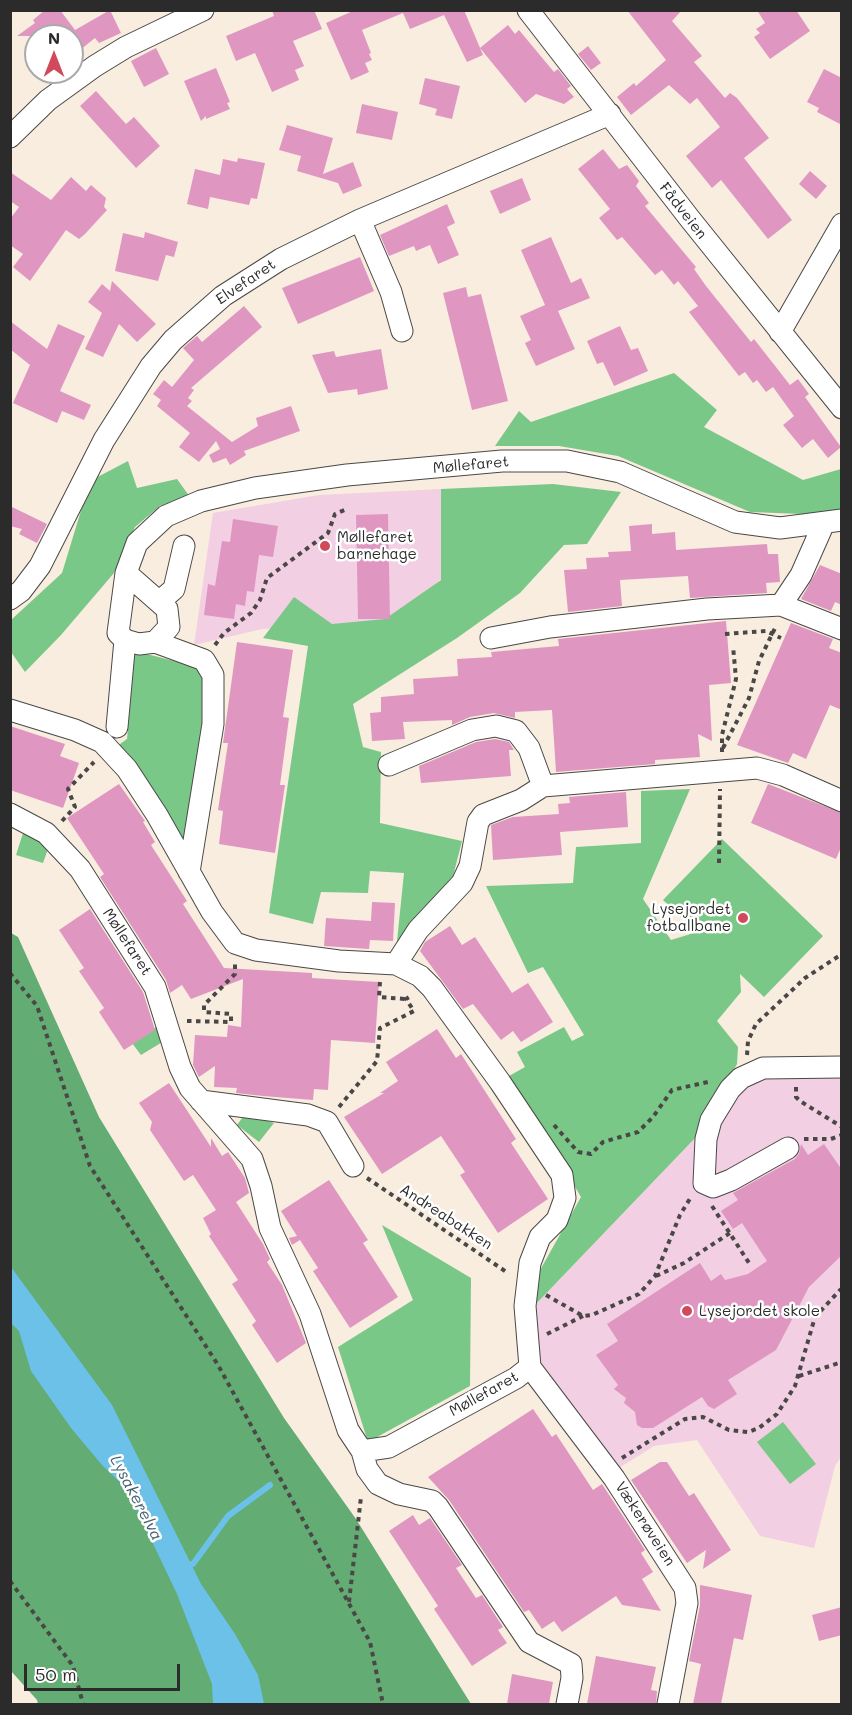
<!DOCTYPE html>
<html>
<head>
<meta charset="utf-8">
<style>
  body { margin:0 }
  #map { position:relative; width:852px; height:1715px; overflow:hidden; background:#f9eddf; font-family:Mali,sans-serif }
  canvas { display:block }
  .frame { position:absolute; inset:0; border:12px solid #2b2b2b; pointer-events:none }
  .north { position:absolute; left:24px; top:24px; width:60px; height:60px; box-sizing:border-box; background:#fff; border:2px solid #aaa; border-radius:50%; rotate:0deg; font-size:16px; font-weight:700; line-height:24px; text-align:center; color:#2b2b2b }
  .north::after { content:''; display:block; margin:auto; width:21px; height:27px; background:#d1495b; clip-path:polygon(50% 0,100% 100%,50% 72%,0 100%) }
  .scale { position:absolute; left:24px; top:1664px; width:156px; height:27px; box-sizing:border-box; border:3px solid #2b2b2b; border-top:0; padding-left:8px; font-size:18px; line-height:21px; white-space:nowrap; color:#2b2b2b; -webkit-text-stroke:4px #fff; paint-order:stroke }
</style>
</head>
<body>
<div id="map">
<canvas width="852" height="1715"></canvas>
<div class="frame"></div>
<div class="north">N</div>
<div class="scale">50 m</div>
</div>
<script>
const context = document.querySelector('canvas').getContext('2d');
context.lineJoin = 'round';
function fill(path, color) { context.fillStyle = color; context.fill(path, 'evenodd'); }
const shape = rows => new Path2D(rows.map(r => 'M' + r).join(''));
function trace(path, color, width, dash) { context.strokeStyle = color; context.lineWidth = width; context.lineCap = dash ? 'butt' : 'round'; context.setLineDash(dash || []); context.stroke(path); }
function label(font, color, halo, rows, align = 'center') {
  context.font = font + ' Mali,sans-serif'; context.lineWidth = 5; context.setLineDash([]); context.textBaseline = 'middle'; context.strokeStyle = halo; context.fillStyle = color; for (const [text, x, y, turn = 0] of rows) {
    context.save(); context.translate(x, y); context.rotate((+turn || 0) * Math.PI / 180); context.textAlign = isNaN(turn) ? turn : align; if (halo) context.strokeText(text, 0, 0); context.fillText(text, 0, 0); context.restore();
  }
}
const built = shape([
  [441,489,441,579,391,624,262,629,194,645,213,513,319,495],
  [841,1075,841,1457,835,1466,814,1548,760,1536,697,1440,654,1446,619,1468,546,1372,539,1358,534,1306,698,1135,705,1113,760,1077]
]);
const green = shape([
  [674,373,717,410,704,427,803,480,841,469,841,510,802,514,750,512,618,456,559,446,495,446,519,411,531,422],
  [128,461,137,488,177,479,190,497,160,506,135,527,114,573,61,635,25,672,11,652,11,620,62,573,90,481],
  [553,484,621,492,587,544,564,545,520,593,457,638,353,704,363,747,381,752,380,823,462,841,451,884,396,951,404,873,370,871,368,893,321,892,313,924,269,913,308,646,263,638,294,597,332,624,385,619,441,580,441,489],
  [135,651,194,666,205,678,207,717,184,840,144,779,116,747,127,739],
  [690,789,643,899,671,940,697,932,663,900,722,839,823,936,764,997,740,974,741,992,717,1021,738,1047,737,1064,698,1135,534,1306,539,1272,581,1197,509,1076,525,1067,517,1052,564,1027,572,1041,584,1035,543,967,528,973,486,886,573,883,576,847,641,843,641,791],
  [23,833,39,839,48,849,43,863,16,855],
  [156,1027,164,1041,141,1055,132,1043],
  [245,1114,274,1123,259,1142,237,1125],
  [382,1225,471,1278,470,1386,368,1442,338,1347,413,1300],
  [783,1422,816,1464,790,1484,757,1442]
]);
const forest = shape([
  [11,933,18,937,99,1117,284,1418,356,1519,471,1704,38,1704,37,1700,11,1671]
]);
const water = shape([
  [11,1267,112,1405,201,1584,235,1634,258,1675,264,1704,213,1704,212,1684,177,1594,127,1489,102,1465,71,1428,31,1371,19,1331,11,1323]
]);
const stream = shape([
  [186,1565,193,1564,228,1516,270,1485]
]);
const building = shape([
  [45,10,60,10,75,30,110,10,121,33,99,43,95,38,80,50,72,36,17,36,35,23,33,20],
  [272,10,314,10,322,29,293,41,304,66,295,70,299,80,272,92,255,53,236,61,226,36,274,16],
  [355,10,464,10,483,55,467,62,444,15,410,29,403,13,362,30,371,53,369,54,372,60,365,63,369,72,351,80,326,23],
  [627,10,682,10,672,21,702,56,694,62,725,98,730,93,737,98,769,138,744,158,792,220,768,239,721,180,712,188,686,156,720,127,697,98,690,104,669,85,631,115,617,97,634,83,636,86,666,60],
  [757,10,796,10,810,31,770,59,754,37,760,33,756,29,765,23],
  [508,25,515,34,519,30,554,72,558,69,571,86,567,89,574,97,564,104,536,94,525,103,480,48],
  [588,46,601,63,591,70,578,54],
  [156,48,169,74,144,87,131,61],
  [216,68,230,102,227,103,230,109,206,119,206,116,201,121,184,81],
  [824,69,842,78,842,125,817,112,819,108,807,102],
  [425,78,460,86,452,119,435,115,437,109,419,104],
  [96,91,126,124,134,117,160,146,136,168,80,106],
  [362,104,398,112,392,140,356,133],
  [287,125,333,138,323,174,353,162,362,186,343,194,338,183,297,171,301,156,279,150],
  [603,149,619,169,627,165,639,181,636,186,649,203,645,206,696,267,694,269,706,286,751,342,754,339,790,385,798,379,809,394,805,397,841,447,828,458,813,439,802,448,783,425,794,416,773,387,766,392,757,380,753,383,745,372,739,376,689,312,698,306,678,281,674,285,662,270,655,275,622,237,617,240,599,218,610,209,578,169],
  [238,158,265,163,257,199,251,198,249,205,210,197,208,209,187,204,195,169,220,175,223,159,237,162],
  [810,171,827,186,816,199,799,184],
  [10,172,51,200,71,177,86,191,91,185,106,198,104,207,107,210,85,234,79,239,66,230,30,281,13,267,23,254,10,245,10,219,19,207,10,201],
  [522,178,531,200,500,214,490,191],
  [447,204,455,223,447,227,459,255,438,264,430,245,416,251,414,246,389,256,380,235],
  [145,232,178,242,174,257,166,255,158,281,115,271,123,233,144,238],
  [551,237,571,283,581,278,590,298,558,311,575,349,536,366,525,343,531,340,520,316,545,305,521,250],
  [360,257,374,291,298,324,282,288],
  [112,281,156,324,137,342,119,324,103,357,85,349,102,313,88,302,102,284,110,291],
  [466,287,468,297,481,294,508,401,472,410,443,293],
  [244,306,262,327,191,388,194,390,188,398,192,401,187,406,232,442,258,426,256,418,291,406,300,431,244,451,246,455,230,465,226,458,213,463,209,455,220,449,216,441,199,462,179,447,190,433,157,406,161,400,153,394,164,380,172,387,194,360,183,348,197,336,202,342],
  [10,321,47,349,58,324,85,336,60,391,91,405,84,420,62,411,57,423,13,403,30,365,10,349],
  [620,326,631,350,638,348,648,371,614,386,603,362,597,364,587,341],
  [381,349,388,389,358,395,357,389,328,393,312,355,334,351,336,357],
  [10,506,47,524,37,543,19,534,22,529,10,526],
  [388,514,390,619,358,619,356,515],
  [233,519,278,526,273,557,259,555,254,592,247,591,245,606,236,604,234,619,204,615,208,584,215,586,222,541,230,542],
  [652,524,652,534,675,532,676,550,767,544,768,554,778,554,780,582,766,583,767,593,690,598,688,576,620,580,622,606,568,612,564,570,587,569,586,558,609,557,608,552,631,551,629,526],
  [820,565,842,574,842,605,835,602,831,611,801,599],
  [726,621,731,683,709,685,712,741,698,734,700,757,655,760,655,764,556,772,552,710,515,712,515,718,494,713,470,717,452,725,452,720,403,722,405,739,372,741,370,713,381,712,381,697,414,694,413,679,458,676,457,659,492,657,491,652,559,646,558,639],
  [791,623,833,639,829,648,842,653,842,710,830,705,806,759,793,753,788,763,737,745],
  [237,642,293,650,283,717,289,718,280,785,285,785,275,853,219,844,223,811,218,810,228,743,223,743],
  [10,726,65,744,60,756,79,763,63,808,10,790],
  [495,739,509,742,514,750,509,750,511,776,421,783,419,766,476,742],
  [119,784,145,821,143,822,155,842,151,845,187,901,183,904,224,968,312,973,312,978,379,982,375,1043,331,1040,328,1090,314,1089,313,1100,263,1096,236,1093,237,1088,214,1087,215,1066,199,1077,193,1065,195,1035,227,1037,228,1025,241,1027,243,979,191,999,182,985,170,993,166,980,100,877,104,874,67,818],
  [768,784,842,813,842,845,836,859,751,823],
  [626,792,628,827,560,832,562,855,493,860,491,825,513,817,559,814,558,804,570,803,569,797],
  [372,902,395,903,393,941,370,940,369,949,324,946,326,918,371,921],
  [90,909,143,992,155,1030,124,1050,99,1012,104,1008,79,971,84,968,59,930],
  [450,926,462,945,475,937,512,993,528,983,553,1022,521,1042,513,1031,501,1040,473,1004,463,1009,420,951,425,942],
  [437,1029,456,1058,461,1054,516,1139,511,1143,548,1199,498,1233,460,1175,465,1172,441,1136,382,1174,344,1117,384,1093,380,1093,398,1081,386,1062],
  [169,1083,211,1147,211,1138,222,1156,228,1152,245,1178,249,1193,236,1202,263,1244,270,1259,267,1262,282,1285,306,1343,277,1363,252,1325,256,1321,232,1284,238,1280,209,1236,211,1234,203,1218,216,1210,193,1175,184,1181,150,1130,152,1122,139,1103],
  [801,1144,808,1155,824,1144,842,1170,842,1255,809,1287,776,1350,728,1380,737,1394,714,1409,708,1406,702,1397,653,1428,642,1428,637,1425,635,1412,624,1403,626,1398,614,1389,618,1385,596,1355,618,1341,607,1324,700,1263,711,1281,721,1274,725,1280,748,1274,767,1261,742,1223,733,1229,721,1211,738,1200,733,1193,795,1159,799,1154],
  [329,1180,368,1240,363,1243,398,1297,350,1328,313,1271,318,1268,300,1240,292,1245,289,1238,297,1236,281,1211],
  [533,1409,552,1437,556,1434,593,1490,602,1484,645,1550,641,1553,653,1572,642,1579,661,1611,622,1605,616,1596,562,1632,554,1621,542,1629,529,1610,524,1612,449,1500,428,1477],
  [660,1462,667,1462,689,1496,694,1493,731,1550,703,1569,706,1550,687,1563,631,1480],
  [413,1515,419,1525,430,1518,462,1565,456,1568,476,1598,482,1595,503,1627,498,1630,507,1643,472,1666,434,1609,438,1606,389,1531],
  [700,1585,752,1595,743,1640,734,1638,721,1704,693,1704,701,1664,689,1661,700,1605],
  [842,1607,842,1635,819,1641,812,1615],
  [596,1656,656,1667,651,1690,657,1691,656,1704,587,1704],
  [512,1674,553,1682,549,1704,507,1704]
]);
const path = shape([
  [215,645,224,633,251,613,260,600,267,578,328,533,335,514,347,509],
  [723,748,749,698,759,661,776,626],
  [722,752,722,735,736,679,733,646],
  [62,821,75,807,68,789,94,762],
  [719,863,720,789],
  [10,973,37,1006,90,1166,218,1365,370,1642,383,1704],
  [380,982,379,997,406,999],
  [187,1021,231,1022,231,1014,204,1012,204,1005,235,974,235,962],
  [747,1055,748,1041,756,1024,805,978,842,954],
  [796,1087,796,1097,800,1101,842,1127],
  [339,1107,377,1061,380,1028,414,1011,406,999,411,996],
  [554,1125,578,1152,591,1154,603,1142,638,1132,653,1117,672,1090,712,1081],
  [804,1139,831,1139,842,1135],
  [367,1178,508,1273],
  [712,1206,751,1266],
  [656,1276,684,1263,730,1233],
  [546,1295,583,1316,592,1315,639,1294,655,1276,680,1215,691,1197],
  [547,1334,583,1316],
  [799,1376,842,1362],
  [622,1458,685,1419,703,1417,729,1430,748,1432,759,1428,777,1414,795,1386,815,1317,841,1289],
  [10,1581,73,1666,83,1704],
  [349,1602,361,1497]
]);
const minor = shape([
  [528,10,690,219,842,408],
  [10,137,48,100,95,66,126,47,203,10],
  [360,220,391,292,402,331],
  [780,332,842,224],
  [126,573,167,609,169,627,155,642,139,644,125,640,118,633,126,573,137,543,166,516,201,501,255,488,347,475,502,461,567,461,620,472,735,522,780,528,842,520],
  [10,599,21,591,40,566,104,440,151,366,173,340,223,296,281,259,360,220,610,114],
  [160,601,174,589,184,546],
  [781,605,801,575,824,523],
  [491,638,550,627,707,609,781,605,842,629],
  [155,642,204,660,213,675,213,724,189,872],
  [10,710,75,730,102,742,127,769,157,815,212,912,235,943,256,950,339,961,396,964,420,976,432,988,500,1082,562,1175,565,1198,557,1220,540,1237,530,1263,525,1306,530,1367,516,1378,389,1447,362,1451,348,1430,310,1314,270,1228,261,1186,252,1159,190,1088,180,1067,155,987,80,869,46,833,10,814],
  [117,727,125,640],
  [389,765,472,730,496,726,516,731,529,748,543,786],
  [396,964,418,930,462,883,470,866,478,822,483,815,521,800,543,786,757,768,783,775,842,801],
  [201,1101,308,1115,327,1122,353,1166],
  [788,1148,731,1180,713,1187,704,1183,706,1139,711,1120,730,1089,741,1078,763,1068,842,1067],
  [530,1367,614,1478,685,1588,687,1603,668,1704],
  [362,1451,367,1469,378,1484,399,1494,432,1501,438,1507,529,1642,571,1664,572,1678,567,1704]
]);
const pathBridge = shape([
  [725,634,766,631,781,638]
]);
const markers = [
  [325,546,6,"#d1495b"],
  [743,918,6,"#d1495b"],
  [687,1311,6,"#d1495b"]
];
const streetNames = [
  ["Fådveien",683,211,52],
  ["Elvefaret",246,282,-34],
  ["Møllefaret",471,465,-5],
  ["Møllefaret",127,942,57],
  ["Andreabakken",446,1217,33],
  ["Møllefaret",484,1394,-29],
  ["Vækerøveien",645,1524,57]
];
const poiNames = [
  ["Møllefaret",337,537],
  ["barnehage",337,554],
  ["Lysejordet",731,909,"right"],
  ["fotballbane",731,926,"right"],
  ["Lysejordet skole",699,1311]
];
const waterNames = [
  ["Lysakerelva",136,1498,62]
];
fill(built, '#f2cfe2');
fill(green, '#7ac887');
fill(forest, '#63ac74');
fill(water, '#6cc1e9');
trace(stream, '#6cc1e9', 6);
fill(building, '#df97c2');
trace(minor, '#4a4846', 23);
trace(path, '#4a4846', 4, [4.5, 4.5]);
trace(minor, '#fff', 21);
trace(pathBridge, '#4a4846', 4, [4.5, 4.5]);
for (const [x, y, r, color] of markers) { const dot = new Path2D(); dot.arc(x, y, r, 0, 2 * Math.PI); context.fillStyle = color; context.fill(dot); trace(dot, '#fff', 2); }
label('15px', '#2b2b2b', '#fff', streetNames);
label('15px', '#2b2b2b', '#fff', poiNames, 'left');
label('italic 16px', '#42606e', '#fff', waterNames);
</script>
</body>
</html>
